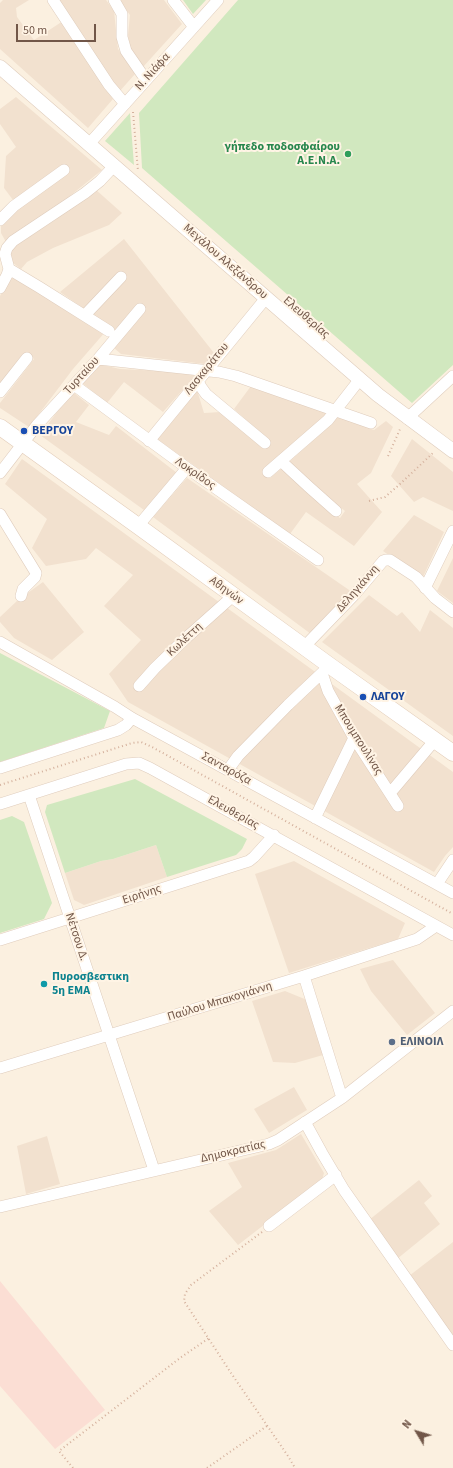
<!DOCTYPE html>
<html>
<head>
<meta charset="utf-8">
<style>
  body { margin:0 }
  #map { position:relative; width:453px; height:1468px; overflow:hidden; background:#fbf0e0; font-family:"Source Sans 3",sans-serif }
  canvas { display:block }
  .north { position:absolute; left:397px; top:1412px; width:40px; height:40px; -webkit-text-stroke:3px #fff4e5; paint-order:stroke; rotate:308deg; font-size:11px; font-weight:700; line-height:16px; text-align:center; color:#715648 }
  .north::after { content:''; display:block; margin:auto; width:14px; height:18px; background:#715648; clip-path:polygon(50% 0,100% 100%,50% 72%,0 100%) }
  .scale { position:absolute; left:16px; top:24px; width:80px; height:18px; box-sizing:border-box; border:2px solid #715648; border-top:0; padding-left:5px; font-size:12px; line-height:14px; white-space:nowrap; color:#715648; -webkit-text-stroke:3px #fff4e5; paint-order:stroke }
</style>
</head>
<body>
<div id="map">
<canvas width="453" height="1468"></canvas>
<div class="north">N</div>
<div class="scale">50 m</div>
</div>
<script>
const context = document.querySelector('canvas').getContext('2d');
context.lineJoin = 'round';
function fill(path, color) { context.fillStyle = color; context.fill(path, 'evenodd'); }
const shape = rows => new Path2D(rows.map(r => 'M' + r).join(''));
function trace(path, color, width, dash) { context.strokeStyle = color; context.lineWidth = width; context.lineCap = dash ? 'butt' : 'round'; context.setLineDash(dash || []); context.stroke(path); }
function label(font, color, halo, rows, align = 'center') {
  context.font = font + ' "Source Sans 3",sans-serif'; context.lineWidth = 4; context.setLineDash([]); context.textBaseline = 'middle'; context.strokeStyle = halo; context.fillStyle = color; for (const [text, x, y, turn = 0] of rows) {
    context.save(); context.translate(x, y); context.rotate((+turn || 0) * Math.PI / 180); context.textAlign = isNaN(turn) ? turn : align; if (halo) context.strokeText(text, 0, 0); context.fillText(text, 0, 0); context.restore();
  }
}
const residential = shape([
  [3,0,29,0,16,8,17,17,34,40,63,21,113,99,88,128,0,49,0,3],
  [58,0,106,0,114,11,118,49,135,74,119,92],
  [119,0,164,0,182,24,143,67,131,51,128,35,130,15],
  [16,97,102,170,49,213,6,242,1,233,1,225,19,208,4,188,6,156,16,147,0,124,0,109],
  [95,189,122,213,109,225,53,248,27,262,21,269,9,260,9,250,55,220],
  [124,239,214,353,205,364,121,354,114,348,116,331,60,292],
  [11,275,106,331,73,369,29,427,0,408,0,403,34,359,26,353,0,386,0,296],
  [98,364,120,369,163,371,190,374,195,376,163,412,124,382,107,403,81,382],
  [251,386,329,413,265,471,270,478,282,468,307,493,340,518,345,511,313,485,289,462,328,427,337,416,374,430,386,421,393,427,371,473,357,484,382,512,354,546,306,512,290,534,157,439,197,390,204,413,221,412,265,449,271,442,234,409],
  [74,393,89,405,76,422,109,435,116,426,177,473,144,510,40,435,63,404],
  [412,439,453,472,453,511,423,497,414,502,391,476],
  [22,459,453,772,453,847,445,856,434,872,128,702,109,674,141,640,104,606,133,575,96,548,86,559,46,566,32,548,47,519,5,484],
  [187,478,352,592,311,634,153,517],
  [414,515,444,532,422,579,383,551],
  [453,558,453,603,437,591],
  [43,582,84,632,52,660,14,638,0,622,0,617,18,600],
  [369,595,397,616,402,612,420,632,430,610,453,628,453,736,322,642],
  [156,845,167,877,84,905,74,900,65,873,101,861,113,859],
  [294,861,405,923,398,939,289,973,255,874],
  [393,960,435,1013,407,1035,371,991,360,969],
  [285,991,307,1000,323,1055,295,1063,273,1062,252,1001],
  [294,1087,307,1110,269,1133,254,1109],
  [301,1134,324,1173,322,1180,238,1245,209,1211,242,1187,228,1163,276,1150],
  [47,1136,60,1184,26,1194,17,1146],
  [419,1180,432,1196,424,1203,440,1224,397,1259,369,1220],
  [453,1242,453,1338,409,1276]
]);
const commercial = shape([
  [0,1281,105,1410,55,1449,0,1386]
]);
const green = shape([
  [183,0,206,0,193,14],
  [238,0,453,0,453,365,412,403,142,168,139,113],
  [130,113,134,165,105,141],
  [0,653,110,711,104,728,0,762],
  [135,779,247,839,242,849,236,855,167,877,156,845,113,859,101,861,65,873,45,812,47,805],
  [12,816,24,822,52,903,44,919,0,933,0,820]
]);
const path = shape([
  [133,112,138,171],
  [388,456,401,427],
  [369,501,385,497,399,485,434,452],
  [0,785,132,743,141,742,152,747,453,914],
  [262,1232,191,1285,185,1294,184,1301,231,1373,288,1456,295,1468],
  [73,1468,59,1451,180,1358,209,1338],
  [207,1468,267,1426]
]);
const minor = shape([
  [53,0,109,85,125,104],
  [114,0,122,14,122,37,126,51,146,80],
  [173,0,194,27],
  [89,144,218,0],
  [0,220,14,206,64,170],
  [9,269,39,287,109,331],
  [0,288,7,275,9,269,5,254,7,248,13,241,85,193,100,181,114,166],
  [85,315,121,277],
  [98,359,219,372,236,376,371,423],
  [198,381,201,387,206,394,265,443],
  [74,385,187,468,318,560],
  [0,392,27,358],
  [408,419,413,413,453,376],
  [149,441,266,298],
  [282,462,309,487,336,511],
  [268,472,328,420,360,379],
  [0,473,37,425,98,359,140,309],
  [0,514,36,573,35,577,23,589,21,596],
  [138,526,187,468],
  [425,588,453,531],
  [0,642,115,707,132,718,453,893],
  [304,647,356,593,383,561,386,560,390,560,416,577,435,598,453,612],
  [322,673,328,691,354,738,398,806],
  [139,686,155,668,186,638,233,596],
  [0,768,118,730,126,725,132,718],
  [228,770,238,756,288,705,326,669],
  [391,792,435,740],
  [29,795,154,1170],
  [0,804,126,764,139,763,150,768,453,935],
  [315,818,354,738],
  [437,884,453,860],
  [0,940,249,861,254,857,274,835],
  [304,976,342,1098],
  [0,1068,304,976,417,939,436,926],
  [305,1122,322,1153,344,1190,453,1345],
  [0,1207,269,1144,278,1140,342,1098,453,1011],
  [269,1226,336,1175]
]);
const tertiary = shape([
  [0,67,378,395,453,451]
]);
const secondary = shape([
  [0,427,138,526,329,665,453,753]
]);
const markers = [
  [348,154,4,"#2e9e5b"],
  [24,431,4,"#1a4fb4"],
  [363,697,4,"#1a4fb4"],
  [44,984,4,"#0f9aa8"],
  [392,1042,4,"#5c6f8a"]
];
const streetNames = [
  ["Ν. Νιάφα",153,72,-48],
  ["Μεγάλου Αλεξάνδρου",225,262,41],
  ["Ελευθερίας",306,318,41],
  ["Λασκαράτου",207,369,-51],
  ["Τυρταίου",82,376,-48],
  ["Λοκρίδος",195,474,35],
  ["Δεληγιάννη",358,589,-49],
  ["Αθηνών",226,591,36],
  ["Κωλέττη",185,640,-43],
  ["Μπουμπουλίνας",358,740,58],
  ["Σανταρόζα",226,769,29],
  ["Ελευθερίας",233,813,29],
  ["Ειρήνης",142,895,-18],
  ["Νέτσου Δ.",76,937,72],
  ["Παύλου Μπακογιάννη",220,1002,-17],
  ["Δημοκρατίας",233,1152,-13]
];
const leisureNames = [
  ["γήπεδο ποδοσφαίρου",340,147],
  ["Α.Ε.Ν.Α.",340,161]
];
const transitNames = [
  ["ΒΕΡΓΟΥ",32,431],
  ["ΛΑΓΟΥ",371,697]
];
const cultureNames = [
  ["Πυροσβεστικη",52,977],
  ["5η ΕΜΑ",52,991]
];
const serviceNames = [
  ["ΕΛΙΝΟΙΛ",400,1042]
];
fill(residential, '#f2e1cf');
fill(commercial, '#fbded4');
fill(green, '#d1e8bf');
trace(minor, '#dfccbc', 12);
trace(tertiary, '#dfccbc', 15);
trace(secondary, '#e3cdba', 17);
trace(path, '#d4b09c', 2, [1, 3]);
trace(minor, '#fff', 11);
trace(tertiary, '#fff', 14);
trace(secondary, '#fff', 16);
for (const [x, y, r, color] of markers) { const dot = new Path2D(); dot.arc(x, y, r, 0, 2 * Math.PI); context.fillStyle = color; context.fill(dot); trace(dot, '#fff4e5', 1.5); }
label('12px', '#715648', '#fff4e5', streetNames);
label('bold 12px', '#27864d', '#fff4e5', leisureNames, 'right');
label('bold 12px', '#164399', '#fff4e5', transitNames, 'left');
label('bold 12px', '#0d838f', '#fff4e5', cultureNames, 'left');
label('bold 12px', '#4e5e75', '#fff4e5', serviceNames, 'left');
</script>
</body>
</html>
